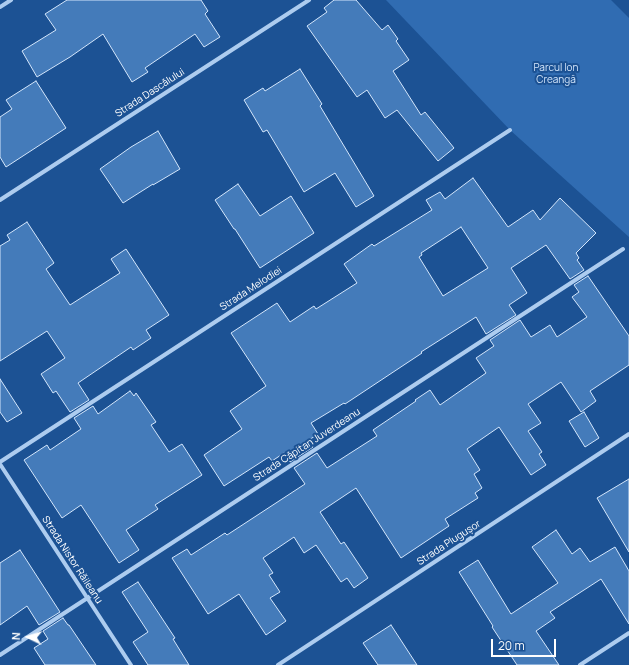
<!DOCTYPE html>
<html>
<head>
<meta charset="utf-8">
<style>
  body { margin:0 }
  #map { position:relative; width:629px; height:665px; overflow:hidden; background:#1c5294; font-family:Manrope,sans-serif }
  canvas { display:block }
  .north { position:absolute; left:8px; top:617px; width:40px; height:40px; -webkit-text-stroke:3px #1c5294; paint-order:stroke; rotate:274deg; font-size:11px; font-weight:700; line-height:16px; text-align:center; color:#fff }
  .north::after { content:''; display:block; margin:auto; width:14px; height:18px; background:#fff; clip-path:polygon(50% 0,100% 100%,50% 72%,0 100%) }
  .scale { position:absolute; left:491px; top:639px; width:65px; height:18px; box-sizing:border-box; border:2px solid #fff; border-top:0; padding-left:5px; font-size:12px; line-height:14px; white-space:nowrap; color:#fff; -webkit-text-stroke:3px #1c5294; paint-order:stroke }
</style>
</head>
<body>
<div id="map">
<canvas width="629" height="665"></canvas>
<div class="north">N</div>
<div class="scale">20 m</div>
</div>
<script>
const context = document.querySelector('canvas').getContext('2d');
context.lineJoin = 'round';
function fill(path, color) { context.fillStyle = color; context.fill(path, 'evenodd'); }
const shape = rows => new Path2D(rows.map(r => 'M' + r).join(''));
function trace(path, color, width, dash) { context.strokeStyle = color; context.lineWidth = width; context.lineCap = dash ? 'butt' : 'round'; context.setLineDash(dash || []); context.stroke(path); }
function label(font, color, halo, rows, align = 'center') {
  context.font = font + ' Manrope,sans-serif'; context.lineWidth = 4; context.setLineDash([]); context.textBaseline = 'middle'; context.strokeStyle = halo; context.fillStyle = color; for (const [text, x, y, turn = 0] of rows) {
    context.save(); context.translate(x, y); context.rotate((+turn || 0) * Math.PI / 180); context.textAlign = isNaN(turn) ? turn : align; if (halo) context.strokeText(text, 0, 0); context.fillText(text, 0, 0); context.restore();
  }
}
const green = shape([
  [386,0,611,0,629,18,629,237,510,130]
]);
const building = shape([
  [67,0,201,0,208,11,205,14,220,37,204,47,195,34,145,68,148,72,132,82,103,34,70,57,37,77,22,51,56,30,45,14,67,0],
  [334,0,356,0,382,30,388,25,398,39,396,41,409,60,393,71,421,115,425,112,454,148,438,161,397,110,385,118,367,90,357,97,307,26,327,12,324,8,334,0],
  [300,69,322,104,320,106,374,196,356,207,335,173,304,192,267,130,263,132,244,100,263,88,265,91,300,69],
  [36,81,66,128,6,167,0,157,0,117,12,109,6,100,36,81],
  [158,131,180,169,153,185,153,184,123,203,100,169,131,147,158,131],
  [473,178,508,227,533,210,540,220,560,198,596,233,576,253,579,258,577,260,584,270,570,279,546,245,511,268,527,293,509,305,516,315,486,334,476,317,421,352,422,353,345,404,344,403,311,423,318,434,309,440,313,447,290,462,284,453,272,461,269,457,224,486,204,455,242,429,230,411,266,386,231,333,277,303,290,322,314,306,316,309,357,283,344,264,372,244,374,246,432,210,426,200,440,192,445,199,473,178],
  [461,227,488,268,443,296,419,257,422,255,421,253,461,227],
  [238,184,260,216,291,196,314,233,260,268,235,229,234,229,215,200,238,184],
  [27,222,54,263,46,269,70,305,120,273,111,259,126,249,169,315,146,330,151,338,133,350,131,347,78,383,89,400,70,412,56,391,53,393,41,374,65,358,47,331,0,361,0,246,10,240,7,235,27,222],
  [588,276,629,336,629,365,590,391,596,401,581,412,561,382,528,404,541,423,528,431,542,452,539,454,546,465,531,475,499,427,467,449,480,470,474,474,482,488,475,493,478,498,445,519,449,526,401,558,356,488,320,512,341,544,344,542,368,578,354,588,347,578,341,582,316,545,304,553,294,537,263,558,273,573,269,575,280,592,270,598,286,621,266,635,239,594,208,614,172,558,187,549,191,555,225,533,227,535,305,484,294,468,317,453,327,468,377,436,373,430,416,401,415,400,430,390,440,405,486,373,476,358,494,346,490,340,520,320,531,337,550,325,557,337,587,317,572,297,579,292,574,285,588,276],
  [0,379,22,413,7,422,0,412,0,379],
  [130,391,134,396,136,393,156,422,151,425,169,452,182,444,202,475,155,505,158,509,126,530,139,550,119,563,81,505,62,518,24,460,47,445,50,450,81,429,74,418,93,406,98,414,130,391],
  [584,412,599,438,585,447,569,421,584,412],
  [629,479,629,552,597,498,629,479],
  [556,530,572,554,580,548,590,562,615,547,629,571,629,624,601,579,550,612,555,618,536,631,559,665,517,665,492,627,493,626,459,572,478,560,511,614,558,583,532,547,556,530],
  [20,550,60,612,39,625,27,606,0,625,0,563,20,550],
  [138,582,175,638,173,639,189,665,148,665,133,642,148,632,122,592,138,582],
  [63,618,68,625,69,625,96,665,45,665,34,648,48,639,43,631,63,618],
  [391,625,417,665,378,665,363,643,391,625]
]);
const street = shape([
  [0,7,11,0],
  [0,200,309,0],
  [0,462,510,130],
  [0,464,131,665],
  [0,655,623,249],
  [278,665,629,434],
  [580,665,629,633]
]);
const parkNames = [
  ["Parcul Ion",556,68],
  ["Creangă",556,80]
];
const streetNames = [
  ["Strada Dascălului",150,93,-33],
  ["Strada Melodiei",251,289,-33],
  ["Strada Căpitan Juverdeanu",307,445,-33],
  ["Strada Plugușor",449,543,-33],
  ["Strada Nistor Răileanu",72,560,57]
];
fill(green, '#306cb2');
fill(building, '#447bba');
trace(building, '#d4e6fb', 1);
trace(street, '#adccef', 4);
label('10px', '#d4e6fb', '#1c5294', parkNames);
label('10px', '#fff', '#1c5294', streetNames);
</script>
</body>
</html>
